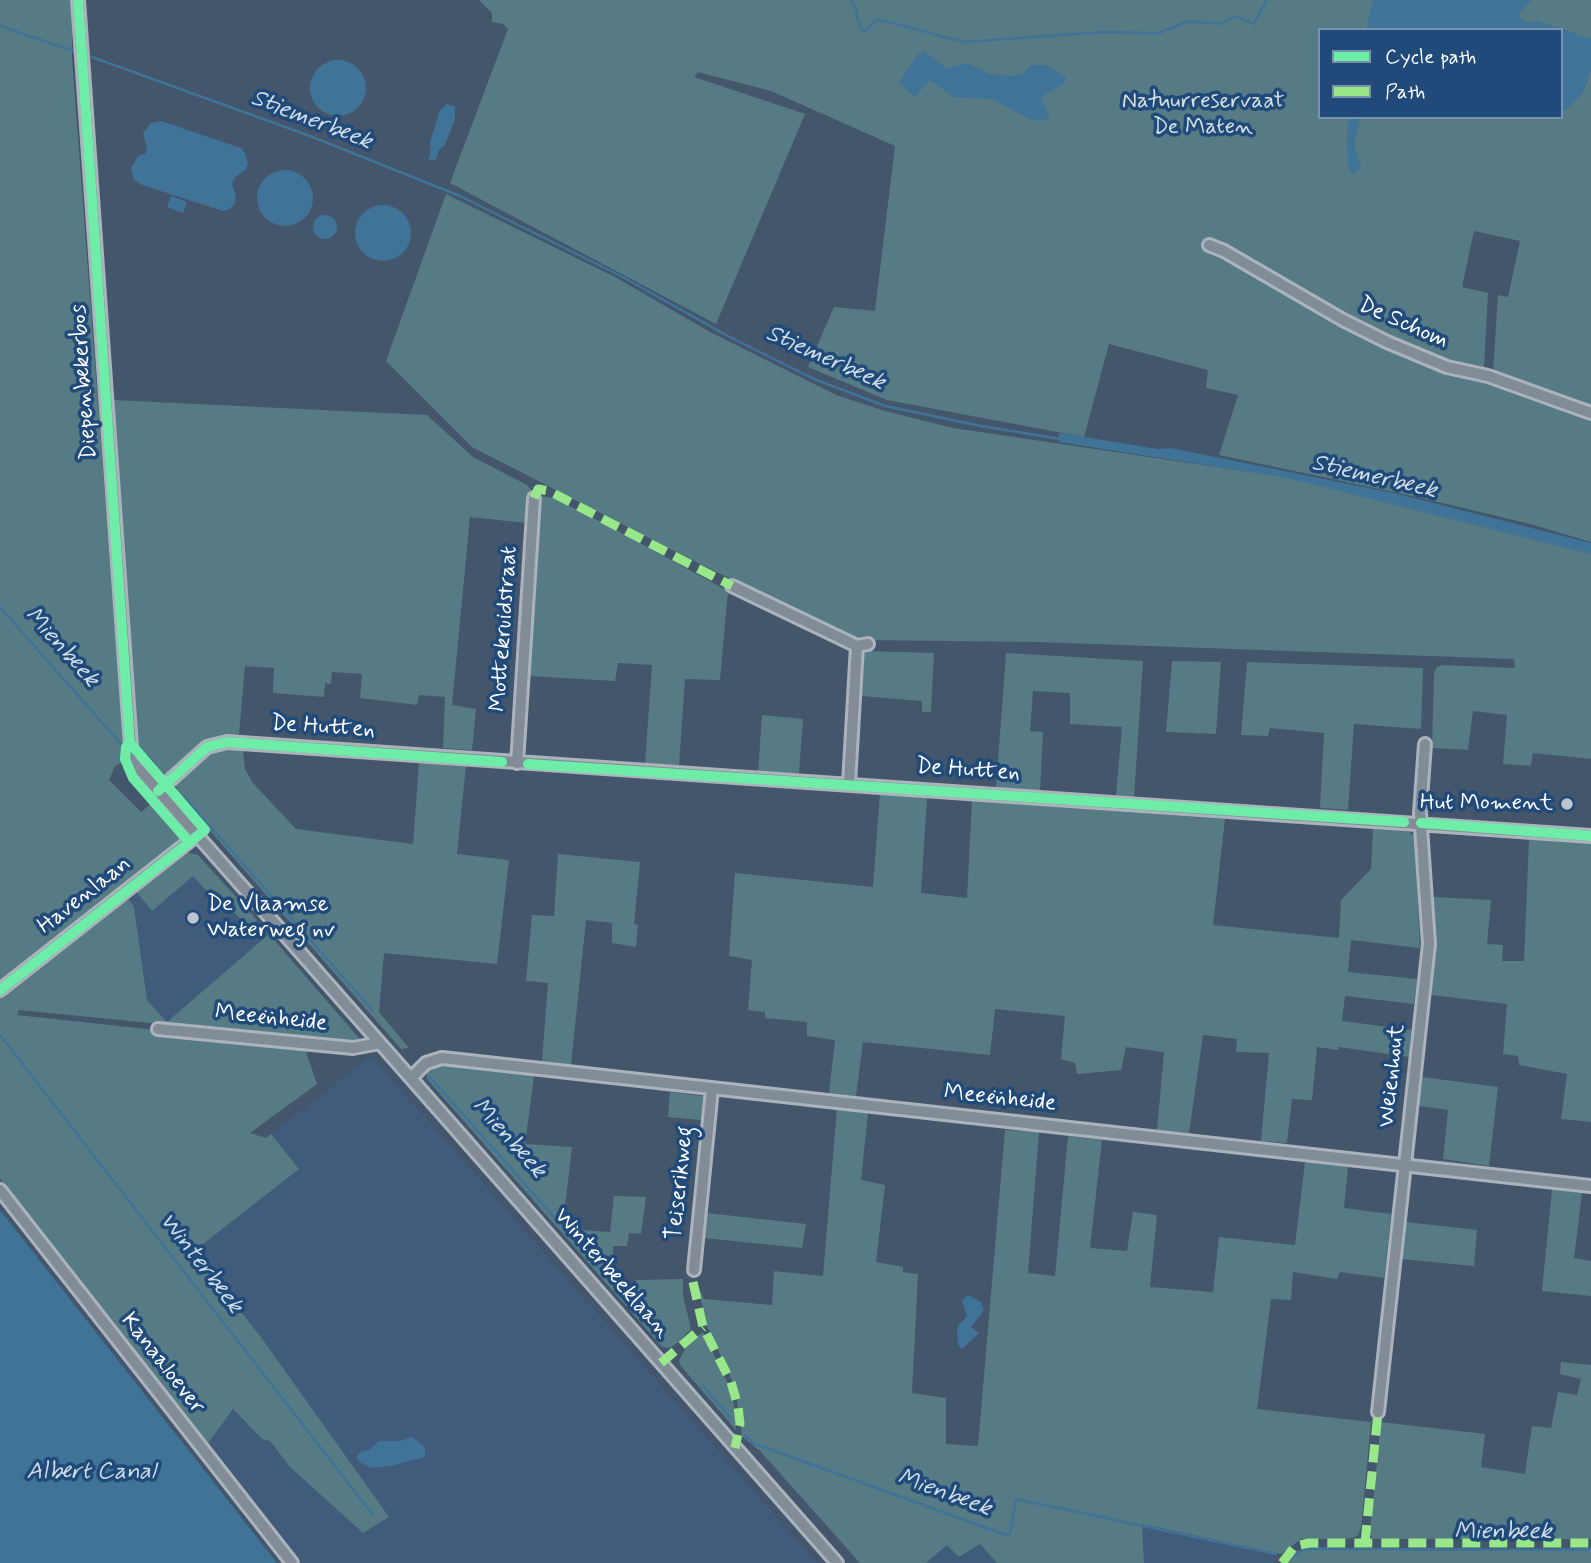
<!DOCTYPE html>
<html>
<head>
<meta charset="utf-8">
<style>
  body { margin:0 }
  #map { position:relative; width:1591px; height:1563px; overflow:hidden; background:#44566b; font-family:Mynerve,sans-serif }
  canvas { display:block }
  .legend { position:absolute; left:1318px; top:28px; width:245px; height:91px; box-sizing:border-box; background:#1f4a7a; border:2px solid #7992af; margin:0; padding:9px 12px; list-style:none; font-size:21px; color:#fff }
  .legend li { display:flex; align-items:center; gap:14px; height:35px }
  .legend b { width:35px; border:2px solid #7992af }
</style>
</head>
<body>
<div id="map">
<canvas width="1591" height="1563"></canvas>
<ul class="legend">
<li><b style="height:9px;background:#6deda7"></b>Cycle path</li>
<li><b style="height:9px;background:#98e88a"></b>Path</li>
</ul>
</div>
<script>
const context = document.querySelector('canvas').getContext('2d');
context.lineJoin = 'round';
function fill(path, color) { context.fillStyle = color; context.fill(path, 'evenodd'); }
const shape = rows => new Path2D(rows.map(r => 'M' + r).join(''));
function trace(path, color, width, dash) { context.strokeStyle = color; context.lineWidth = width; context.lineCap = dash ? 'butt' : 'round'; context.setLineDash(dash || []); context.stroke(path); }
function label(font, color, halo, rows, align = 'center') {
  context.font = font + ' Mynerve,sans-serif'; context.lineWidth = 7; context.setLineDash([]); context.textBaseline = 'middle'; context.strokeStyle = halo; context.fillStyle = color; for (const [text, x, y, turn = 0] of rows) {
    context.save(); context.translate(x, y); context.rotate((+turn || 0) * Math.PI / 180); context.textAlign = isNaN(turn) ? turn : align; if (halo) context.strokeText(text, 0, 0); context.fillText(text, 0, 0); context.restore();
  }
}
const built = shape([
  [185,852,198,855,269,934,168,1023,147,1000,134,907,127,897],
  [371,1056,817,1563,298,1563,206,1446,233,1409,262,1439,269,1441,290,1467,362,1533,193,1251,298,1169,271,1134],
  [1141,1526,1276,1556,1274,1563,1144,1563],
  [980,1544,997,1563,926,1563,947,1545]
]);
const green = shape([
  [0,0,72,0,72,58,125,761,115,766,109,780,141,812,152,803,179,835,179,840,0,980],
  [479,0,1591,0,1591,408,1493,372,1498,295,1508,297,1520,241,1474,231,1462,287,1488,293,1484,368,1470,366,1469,377,1527,393,1591,418,1591,542,1530,524,1417,497,1219,455,1238,395,1206,388,1208,370,1109,344,1084,437,887,400,808,367,834,307,875,311,895,146,771,91,698,72,694,77,805,114,716,324,450,183,508,29,503,24,492,22,492,13],
  [1320,30,1561,30,1561,117,1320,117],
  [446,194,615,277,710,332,836,395,885,411,953,428,1291,478,1591,553,1591,759,1533,753,1531,766,1503,764,1507,715,1473,711,1468,750,1432,748,1434,673,1437,667,1442,665,1515,668,1514,659,1037,642,857,640,698,563,472,447,386,361],
  [113,400,427,415,473,457,527,485,531,490,526,523,470,517,452,705,476,709,472,750,443,748,445,697,419,695,417,705,360,698,362,674,332,672,331,684,325,683,324,697,273,693,274,668,245,666,239,734,209,740,173,771,169,774,160,773,134,745,131,664],
  [541,496,553,498,603,523,728,591,720,680,685,679,679,765,645,764,652,665,618,663,615,681,528,676],
  [864,651,934,653,931,712,922,712,922,701,862,696],
  [1006,653,1143,661,1134,798,1116,796,1122,727,1070,724,1070,693,1033,691,1030,731,1043,732,1040,792,996,788],
  [1172,661,1221,662,1216,734,1166,732],
  [1247,662,1423,668,1421,729,1354,724,1348,810,1320,808,1324,733,1270,728,1268,736,1241,735],
  [762,715,803,719,799,773,758,772],
  [226,746,243,750,245,769,253,783,296,829,413,844,419,763,466,765,457,854,509,860,497,964,384,953,379,1012,409,1048,401,1049,177,793,176,784,187,772,208,754,216,748],
  [880,792,927,798,921,893,967,898,972,801,1225,819,1213,925,1339,938,1341,900,1371,869,1373,829,1409,832,1415,836,1420,948,1351,940,1348,972,1417,979,1414,1004,1345,996,1342,1021,1411,1030,1409,1057,1339,1047,1338,1050,1317,1047,1312,1100,1292,1099,1287,1143,1261,1141,1269,1053,1236,1052,1237,1039,1203,1035,1189,1133,1157,1130,1164,1052,1126,1047,1121,1070,1077,1074,1075,1063,1061,1059,1065,1016,995,1009,990,1055,863,1042,856,1096,829,1093,835,1040,807,1036,807,1022,765,1018,765,1012,748,1010,752,960,729,956,735,873,873,887],
  [1529,839,1591,843,1591,1122,1561,1119,1567,1074,1519,1065,1518,1056,1503,1054,1507,1004,1431,995,1435,953,1433,897,1491,900,1487,944,1503,945,1502,961,1524,961],
  [185,852,198,855,257,920,248,928,230,908,226,912,193,876,152,911,135,890],
  [558,854,640,862,634,924,638,925,636,947,612,943,612,923,586,920,571,1065,542,1061,548,983,526,981,532,915,554,916],
  [127,897,134,907,147,1000,167,1022,269,934,364,1044,19,1010,17,1015,304,1046,317,1084,250,1133,266,1138,271,1134,299,1169,194,1251,263,1340,389,1517,363,1533,290,1467,270,1441,262,1439,233,1409,206,1446,0,1179,0,997],
  [437,1063,534,1076,525,1144,572,1147,563,1224,567,1229,610,1232,614,1196,646,1197,641,1234,629,1233,627,1246,613,1246,615,1284,636,1284,636,1280,683,1279,683,1295,691,1329,677,1343,670,1348,662,1347,427,1079,427,1070],
  [1422,1077,1498,1087,1489,1166,1443,1159,1448,1110,1419,1106],
  [670,1092,703,1096,701,1120,668,1117],
  [837,1108,868,1113,861,1180,885,1185,876,1262,903,1267,903,1272,918,1274,912,1393,946,1398,946,1444,978,1446,1005,1130,1039,1132,1028,1273,1055,1276,1068,1136,1102,1140,1090,1248,1127,1251,1133,1212,1157,1215,1150,1287,1213,1292,1219,1237,1295,1245,1305,1162,1348,1167,1344,1208,1391,1214,1384,1278,1340,1272,1337,1279,1293,1272,1291,1300,1271,1299,1257,1409,1371,1422,1361,1528,1358,1535,1353,1538,1342,1539,1301,1539,1281,1554,1142,1524,1144,1563,997,1563,980,1544,959,1557,947,1545,926,1563,860,1563,760,1451,742,1436,735,1387,707,1326,697,1283,704,1299,772,1305,774,1271,823,1276],
  [1552,1189,1582,1193,1574,1258,1591,1261,1591,1296,1542,1291],
  [707,1213,806,1224,802,1248,704,1238],
  [1406,1222,1477,1230,1474,1266,1401,1259],
  [703,1332,729,1386,734,1405,736,1430,680,1365,679,1361,688,1343],
  [1561,1362,1591,1365,1591,1539,1373,1539,1370,1533,1381,1422,1485,1434,1481,1467,1525,1474,1532,1426,1551,1428,1558,1392,1577,1395,1581,1379,1560,1374],
  [1309,1547,1445,1551,1591,1548,1591,1563,1288,1563,1293,1553]
]);
const water = shape([
  [1373,0,1531,0,1518,15,1525,23,1539,21,1591,39,1591,69,1583,92,1567,110,1561,111,1561,30,1366,30],
  [924,51,946,68,967,63,990,74,1014,76,1024,73,1031,65,1045,65,1066,77,1065,83,1041,97,1050,119,1031,120,992,99,953,97,930,80,915,97,899,83,918,54],
  '310 88a28 28 0 1 1 56 0a28 28 0 1 1-56 0Z',
  [447,104,455,107,455,119,445,145,439,150,435,161,428,159,431,151,430,142,440,110],
  [1349,117,1360,117,1354,146,1361,167,1352,175,1348,165,1347,135],
  [161,121,241,148,245,153,248,163,246,169,234,178,232,184,236,196,234,205,228,210,223,211,142,185,134,180,131,168,138,156,146,153,147,148,143,133,151,123],
  '257 198a28 28 0 1 1 56 0a28 28 0 1 1-56 0Z',
  [171,196,187,202,183,213,167,207],
  '355 233a28 28 0 1 1 56 0a28 28 0 1 1-56 0Z',
  '313 227a12 12 0 1 1 24 0a12 12 0 1 1-24 0Z',
  [1059,433,1158,449,1171,448,1398,494,1591,543,1591,554,1288,478,1059,442],
  [0,1209,0,1210,277,1563,0,1563],
  [968,1295,981,1302,984,1310,971,1327,979,1333,962,1349,958,1345,957,1330,959,1325,967,1316,962,1301],
  [412,1437,425,1447,425,1457,391,1466,371,1468,358,1461,357,1456,360,1452,369,1450,379,1441,400,1441]
]);
const stream = shape([
  [851,0,855,6,859,26,865,32,877,19,964,42,1103,32,1159,33,1188,21,1220,24,1236,16,1254,24,1267,0],
  [0,26,74,51],
  [92,57,310,136,460,196,619,275,726,335,814,379,885,406,981,426,1060,439],
  [0,607,120,743,124,744],
  [143,751,155,764],
  [184,797,373,1011],
  [0,1035,373,1515],
  [430,1077,561,1225],
  [566,1230,662,1340],
  [703,1386,731,1418],
  [745,1435,753,1443,1006,1535,1010,1533,1016,1499,1276,1554],
  [1291,1557,1305,1549,1591,1550]
]);
const street = shape([
  [78,0,132,761,837,1563],
  [1209,245,1224,251,1343,320,1387,342,1447,367,1488,376,1591,413],
  [732,586,857,646,868,644],
  [517,763,534,498],
  [849,784,857,646],
  [158,791,207,747,227,742,1591,836],
  [0,990,196,836],
  [158,1029,353,1048,380,1043],
  [411,1078,426,1063,442,1058,1591,1186],
  [0,1190,292,1563],
  [694,1270,712,1089],
  [1378,1412,1429,944,1420,813,1425,744]
]);
const quiet = shape([
  [534,498,538,489,549,491,732,586],
  [693,1282,703,1327,731,1382,738,1406,740,1424,735,1448],
  [661,1363,703,1327],
  [1365,1543,1378,1412],
  [1282,1563,1295,1546,1309,1543,1591,1543]
]);
const cycleway = shape([
  [130,743,126,747,125,759,133,778,189,842],
  [528,764,1404,822],
  [158,791,207,747,227,742,502,762],
  [1421,823,1591,836],
  [0,990,205,830,130,743,78,0]
]);
const markers = [
  [1567,804,7,"#bec4cb"],
  [193,918,7,"#bec4cb"]
];
const parkNames = [
  ["Natuurreservaat",1203,102],
  ["De Maten",1203,128]
];
const streetNames = [
  ["De Schom",1403,324,24],
  ["Diepenbekerbos",85,382,-94],
  ["Mottekruidstraat",505,629,-86],
  ["De Hutten",323,728,4],
  ["De Hutten",968,771,4],
  ["Havenlaan",85,896,-38],
  ["Meeënheide",271,1019,6],
  ["Weienhout",1393,1076,-84],
  ["Meeënheide",1000,1099,6],
  ["Teiserikweg",681,1183,-84],
  ["Winterbeeklaan",611,1274,49],
  ["Kanaaloever",162,1364,52]
];
const poiNames = [
  ["Hut Moment",1553,804],
  ["De Vlaamse",207,905,"left"],
  ["Waterweg nv",207,931,"left"]
];
const waterNames = [
  ["Stiemerbeek",311,121,21],
  ["Stiemerbeek",825,359,24],
  ["Stiemerbeek",1374,478,13],
  ["Mienbeek",61,648,48],
  ["Mienbeek",508,1139,48],
  ["Winterbeek",200,1264,52],
  ["Albert Canal",91,1473],
  ["Mienbeek",944,1494,20],
  ["Mienbeek",1503,1533]
];
fill(built, '#415b7b');
fill(green, '#567b84');
fill(water, '#407398');
trace(stream, '#407398', 2.5);
trace(street, '#abb3bc', 16);
trace(street, '#828c96', 10);
trace(quiet, '#98e88a', 9, [18, 9]);
trace(cycleway, '#6deda7', 10);
for (const [x, y, r, color] of markers) { const dot = new Path2D(); dot.arc(x, y, r, 0, 2 * Math.PI); context.fillStyle = color; context.fill(dot); trace(dot, '#1f4a7a', 2.5); }
label('23px', '#d6e0e1', '#1f4a7a', parkNames);
label('23px', '#fff', '#1f4a7a', streetNames);
label('23px', '#fff', '#1f4a7a', poiNames, 'right');
label('italic 24px', '#cfdde6', '#1f4a7a', waterNames);
</script>
</body>
</html>
